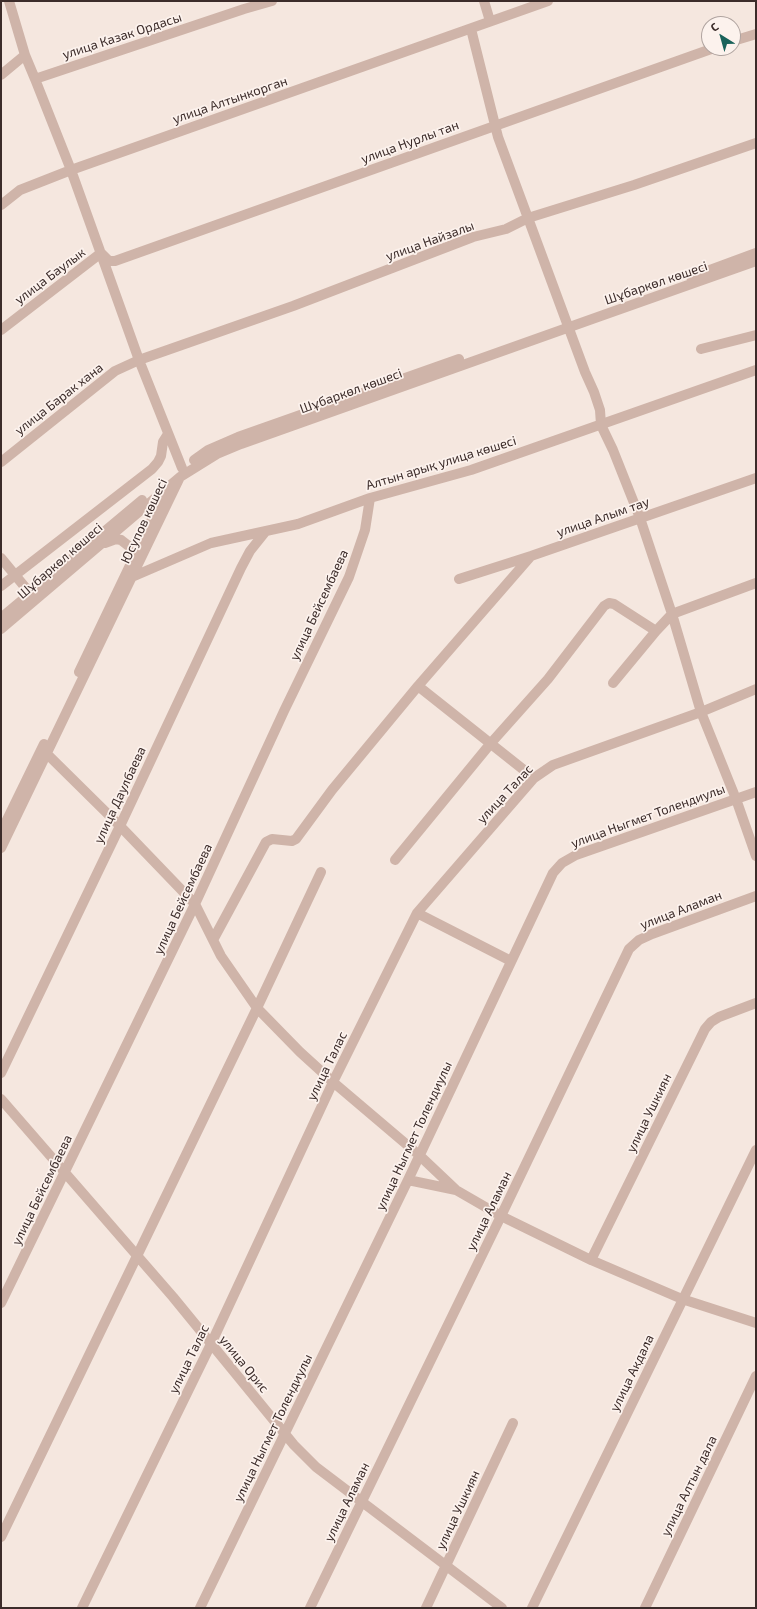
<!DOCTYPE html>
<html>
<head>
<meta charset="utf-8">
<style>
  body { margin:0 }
  #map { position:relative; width:757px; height:1609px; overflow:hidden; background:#f5e7df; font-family:"Exo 2",sans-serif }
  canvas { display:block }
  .frame { position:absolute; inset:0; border:2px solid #3c2c2a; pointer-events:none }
  .north { position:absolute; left:701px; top:16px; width:40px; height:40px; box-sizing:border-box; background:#fcf2ed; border:1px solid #afa39f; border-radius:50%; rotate:323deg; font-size:11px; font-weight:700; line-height:16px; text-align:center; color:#3c2c2a }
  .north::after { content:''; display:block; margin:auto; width:14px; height:18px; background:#1a625a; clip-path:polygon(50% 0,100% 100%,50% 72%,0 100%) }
</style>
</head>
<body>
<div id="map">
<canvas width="757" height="1609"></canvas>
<div class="frame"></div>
<div class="north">С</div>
</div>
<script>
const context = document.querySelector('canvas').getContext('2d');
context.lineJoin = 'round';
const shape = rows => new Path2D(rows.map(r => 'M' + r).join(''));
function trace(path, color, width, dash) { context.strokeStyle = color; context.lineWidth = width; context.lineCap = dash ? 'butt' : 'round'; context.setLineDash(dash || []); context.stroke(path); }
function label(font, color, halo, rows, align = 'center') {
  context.font = font + ' "Exo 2",sans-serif'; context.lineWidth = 3.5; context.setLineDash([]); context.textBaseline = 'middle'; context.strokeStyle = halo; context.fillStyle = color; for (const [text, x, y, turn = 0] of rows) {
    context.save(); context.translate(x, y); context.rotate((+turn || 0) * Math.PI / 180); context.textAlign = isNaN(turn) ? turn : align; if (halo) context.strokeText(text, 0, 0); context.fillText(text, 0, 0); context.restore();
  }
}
const minor = shape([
  [9,1,25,55],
  [484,1,490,21],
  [471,29,498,137,585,372,594,392,600,410,601,425,613,450,640,518,672,614,701,712,736,799,756,856],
  [733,41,756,34],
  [1,75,25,55,35,79,244,9,272,1],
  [35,79,71,170,139,360,182,468],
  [1,205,20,190,71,170,548,1],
  [691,277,756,253],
  [1,330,101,253,109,261,115,261,714,48],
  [701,349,756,335],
  [194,460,208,450,238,437,459,359],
  [1,462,115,371,139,360,293,306,473,237,506,229,528,218,634,185,756,143],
  [105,543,116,539,121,540,130,547,134,556],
  [1,558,34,598],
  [132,577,211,543,298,524,370,498,471,470,756,370],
  [459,579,531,556,756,478],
  [1,586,152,469,158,462,161,456,163,442,168,434],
  [1,618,142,500],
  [1,629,180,477,217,454,241,444,595,318,756,261],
  [79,672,157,509,164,498],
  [613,683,656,631],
  [418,686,531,556],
  [42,749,120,826,195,904,221,956,257,1008,300,1052,333,1082,419,1155,456,1190,501,1216,591,1260,682,1299,756,1323],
  [1,832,44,744],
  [1,848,179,479],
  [395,860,491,743,548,679,604,606,609,603,614,604,656,631,672,614,756,583],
  [417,913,511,961],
  [213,940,266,842,272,839,292,841,296,839,332,790,418,686,534,778],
  [1,1073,120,826,241,568,250,551,266,531],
  [1,1099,173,1297,294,1445,316,1467,502,1608],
  [408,1180,456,1190],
  [591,1260,705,1029,711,1022,719,1017,756,1003],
  [1,1303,195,904,284,711,349,577,365,530,370,498],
  [1,1537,257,1008,321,872],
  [82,1608,211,1344,333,1082,417,913,534,778,553,765,701,712,756,689],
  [200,1608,408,1180,553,873,562,863,576,855,756,792],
  [310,1608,501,1216,629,949,639,940,652,934,756,896],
  [426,1608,513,1423],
  [532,1608,756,1150],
  [645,1608,756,1376]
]);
const streetNames = [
  ["улица Казак Ордасы",122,36,-18],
  ["улица Алтынкорган",230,100,-19],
  ["улица Нурлы тан",410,142,-20],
  ["улица Найзалы",430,241,-20],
  ["улица Баулык",50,276,-37],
  ["Шұбаркөл көшесі",656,283,-19],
  ["Шұбаркөл көшесі",351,391,-20],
  ["улица Барак хана",59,399,-38],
  ["Алтын арық улица көшесі",441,463,-17],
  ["улица Алым тау",603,517,-19],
  ["Юсупов көшесі",144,521,-65],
  ["Шұбаркөл көшесі",60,561,-41],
  ["улица Бейсембаева",319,605,-65],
  ["улица Талас",505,794,-47],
  ["улица Даулбаева",120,795,-65],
  ["улица Ныгмет Толендиулы",648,816,-20],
  ["улица Бейсембаева",183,899,-65],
  ["улица Аламан",681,910,-21],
  ["улица Талас",327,1066,-64],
  ["улица Ушкиян",649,1113,-64],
  ["улица Ныгмет Толендиулы",414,1136,-65],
  ["улица Бейсембаева",42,1190,-64],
  ["улица Аламан",489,1211,-64],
  ["улица Талас",189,1359,-64],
  ["улица Орис",244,1364,51],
  ["улица Акдала",632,1373,-64],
  ["улица Ныгмет Толендиулы",273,1428,-64],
  ["улица Алтын дала",689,1486,-64],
  ["улица Аламан",347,1502,-64],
  ["улица Ушкиян",458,1510,-65]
];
trace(minor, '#cfb4a9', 10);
label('13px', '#3c2c2a', '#fcf2ed', streetNames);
</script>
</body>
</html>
